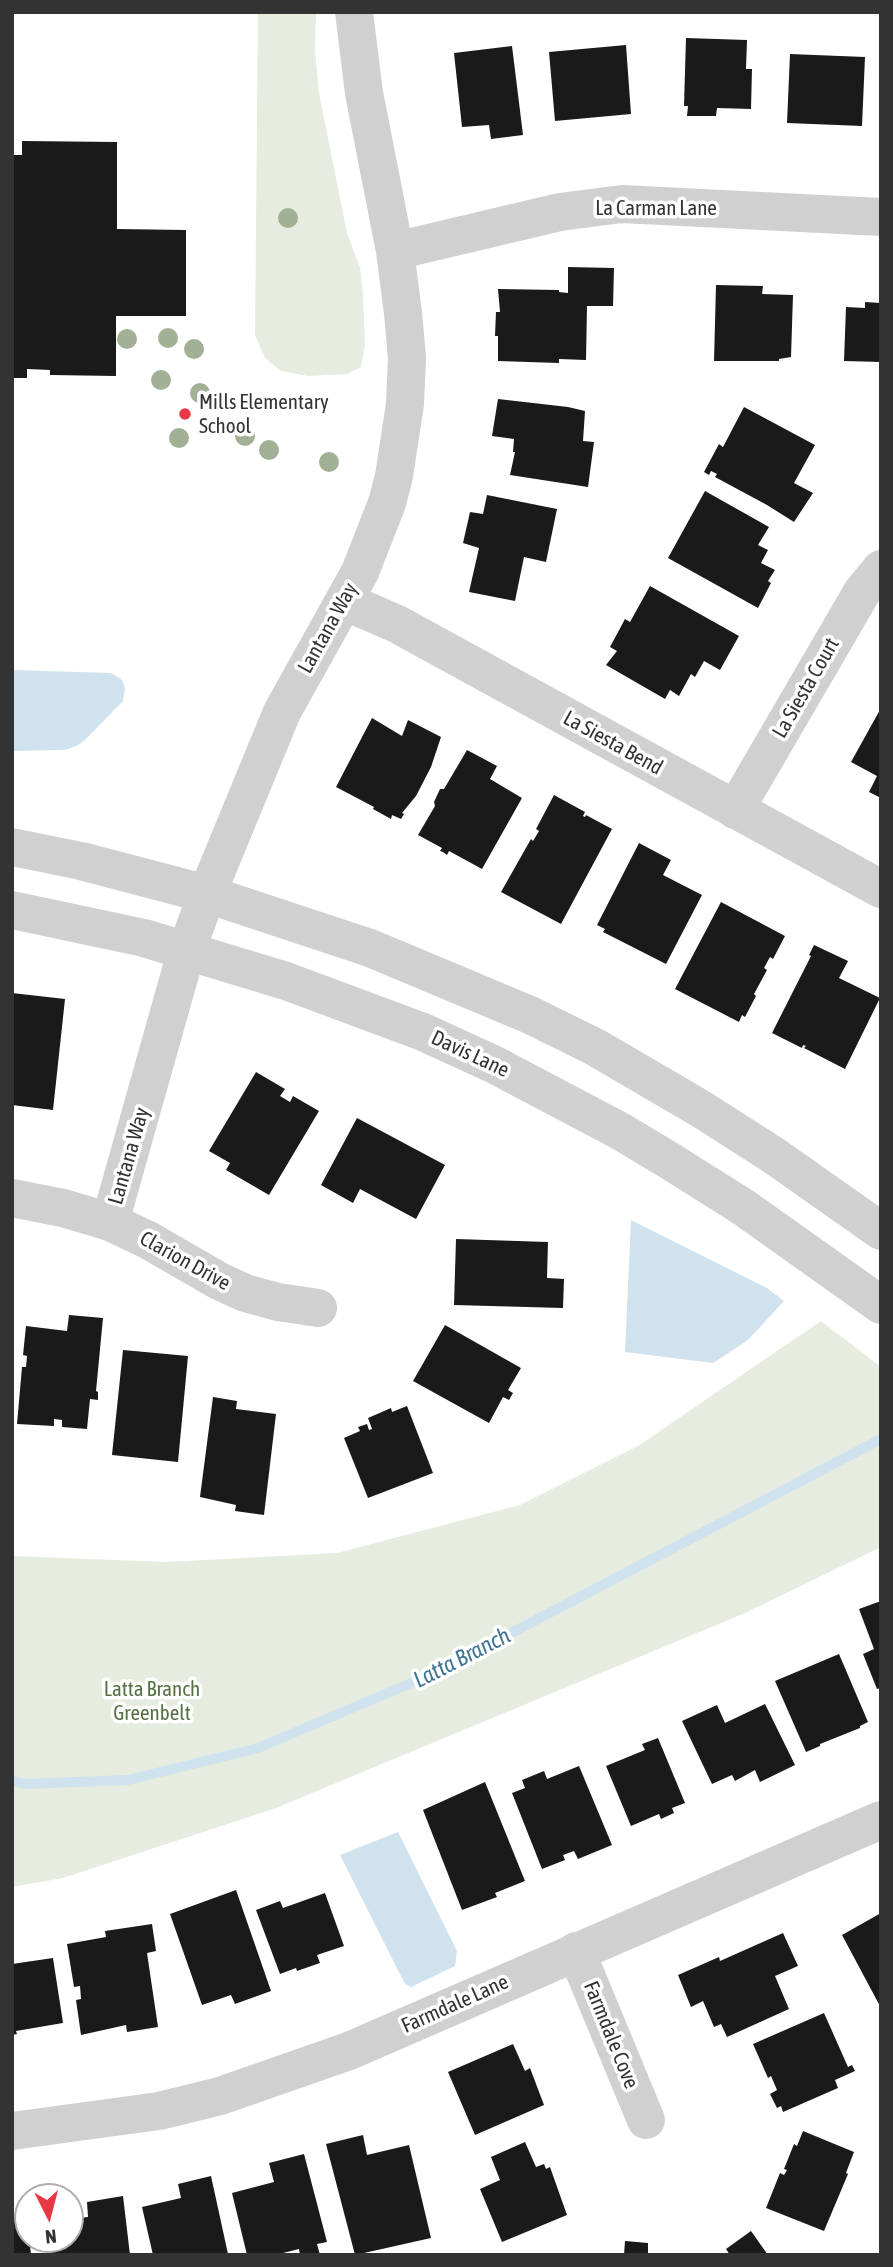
<!DOCTYPE html>
<html>
<head>
<meta charset="utf-8">
<style>
  body { margin:0 }
  #map { position:relative; width:893px; height:2267px; overflow:hidden; background:#fff; font-family:"Asap Condensed",sans-serif }
  canvas { display:block }
  .frame { position:absolute; inset:0; border:14px solid #333; pointer-events:none }
  .north { position:absolute; left:14px; top:2183px; width:70px; height:70px; box-sizing:border-box; background:#fff; border:2px solid #adadad; border-radius:50%; rotate:174deg; font-size:19px; font-weight:700; line-height:28px; text-align:center; color:#333 }
  .north::after { content:''; display:block; margin:auto; width:24px; height:32px; background:#e63946; clip-path:polygon(50% 0,100% 100%,50% 72%,0 100%) }
</style>
</head>
<body>
<div id="map">
<canvas width="893" height="2267"></canvas>
<div class="frame"></div>
<div class="north">N</div>
</div>
<script>
const context = document.querySelector('canvas').getContext('2d');
context.lineJoin = 'round';
function fill(path, color) { context.fillStyle = color; context.fill(path, 'evenodd'); }
const shape = rows => new Path2D(rows.map(r => 'M' + r).join(''));
function trace(path, color, width, dash) { context.strokeStyle = color; context.lineWidth = width; context.lineCap = dash ? 'butt' : 'round'; context.setLineDash(dash || []); context.stroke(path); }
function label(font, color, halo, rows, align = 'center') {
  context.font = font + ' "Asap Condensed",sans-serif'; context.lineWidth = 7; context.setLineDash([]); context.textBaseline = 'middle'; context.strokeStyle = halo; context.fillStyle = color; for (const [text, x, y, turn = 0] of rows) {
    context.save(); context.translate(x, y); context.rotate((+turn || 0) * Math.PI / 180); context.textAlign = isNaN(turn) ? turn : align; if (halo) context.strokeText(text, 0, 0); context.fillText(text, 0, 0); context.restore();
  }
}
const green = shape([
  [258,12,316,12,315,51,319,93,347,233,360,268,363,294,365,344,361,367,347,374,308,376,281,371,265,358,255,335],
  [821,1321,881,1367,881,1547,745,1613,276,1808,63,1878,12,1887,12,1556,167,1562,337,1553,520,1505,638,1446]
]);
const water = shape([
  [12,670,111,673,122,680,125,688,123,701,84,741,76,746,65,750,12,751],
  [631,1220,767,1288,784,1301,748,1340,713,1363,625,1352],
  [398,1832,457,1951,455,1966,411,1987,405,1984,340,1855]
]);
const stream = shape([
  [12,1781,25,1784,128,1780,258,1748,435,1673,881,1439]
]);
const building = shape([
  [686,38,747,40,746,69,752,69,751,109,717,108,716,116,687,116,688,106,684,106],
  [626,45,631,114,555,121,549,52],
  [512,46,523,135,491,139,489,125,462,127,454,53],
  [790,54,865,57,862,126,787,123],
  [22,141,117,142,117,229,186,230,186,316,116,316,116,376,50,375,50,370,27,369,27,378,12,378,12,155,22,155],
  [568,267,614,268,613,306,587,306,586,360,559,359,559,363,498,361,498,336,495,336,496,312,500,312,498,289,559,290,559,292,568,293],
  [716,285,763,286,762,294,793,295,791,357,779,359,779,361,714,361],
  [865,302,881,303,881,362,844,361,846,307,865,308],
  [498,399,568,407,585,411,583,441,594,442,588,487,510,475,515,452,513,452,514,439,492,436],
  [744,407,815,445,794,483,813,493,794,522,767,505,715,477,717,474,711,471,709,475,704,472,719,444,723,447],
  [705,491,769,527,758,545,768,550,761,563,775,570,768,581,771,583,758,608,668,558],
  [487,495,557,509,546,562,524,557,515,601,469,592,479,548,463,543,470,512,483,514],
  [650,586,739,636,720,670,704,661,695,677,691,674,679,696,670,690,665,699,606,665,617,651,610,647,625,619,630,622],
  [881,708,881,798,869,792,877,776,851,762],
  [372,718,402,736,408,720,441,737,431,767,416,796,402,813,404,814,401,819,392,815,391,819,373,809,374,807,336,787],
  [467,750,497,766,490,779,522,798,482,869,449,851,447,855,443,852,440,851,442,848,418,835,435,806,434,802,440,789,444,789],
  [554,795,585,812,583,816,585,817,586,815,612,829,561,924,501,892,531,839,533,841,539,831,536,829],
  [639,843,671,860,663,875,702,895,666,964,603,932,605,929,597,925],
  [721,902,785,936,773,959,770,957,764,968,767,970,754,994,756,996,745,1017,742,1015,739,1022,675,989],
  [814,945,848,961,839,978,880,998,845,1069,804,1048,806,1046,803,1045,802,1048,772,1033,811,956,809,955],
  [12,993,65,999,53,1110,12,1105],
  [256,1072,285,1089,280,1096,290,1102,293,1096,319,1111,269,1195,226,1170,230,1163,209,1151],
  [357,1118,445,1165,416,1219,360,1189,353,1203,321,1185],
  [456,1239,548,1242,547,1278,564,1279,563,1308,454,1305],
  [69,1315,103,1318,96,1391,98,1392,98,1400,90,1399,87,1429,62,1427,62,1420,54,1419,54,1426,17,1424,22,1367,26,1367,27,1356,23,1355,26,1326,67,1331],
  [445,1325,521,1368,508,1390,513,1393,509,1400,503,1397,489,1423,413,1381],
  [123,1350,188,1356,178,1462,112,1455],
  [213,1397,237,1401,236,1409,276,1414,264,1515,235,1511,236,1505,200,1497],
  [407,1406,433,1473,368,1498,344,1438,360,1431,358,1427,367,1424,369,1430,372,1429,368,1418,391,1408,392,1412],
  [881,1601,881,1688,877,1689,863,1654,874,1649,859,1609],
  [839,1654,868,1722,860,1726,860,1728,820,1744,820,1746,806,1752,775,1681],
  [765,1704,795,1765,760,1782,755,1770,735,1781,732,1775,712,1784,682,1721,717,1705,725,1723],
  [658,1738,685,1803,672,1808,674,1813,661,1819,659,1814,631,1826,606,1766,645,1750,642,1744],
  [579,1766,612,1845,578,1859,574,1851,563,1855,565,1860,542,1869,512,1793,525,1788,522,1780,544,1771,547,1779],
  [485,1782,525,1881,495,1893,497,1897,462,1910,423,1810],
  [236,1890,271,1991,235,2004,231,1995,202,2005,170,1914],
  [325,1893,344,1946,317,1955,320,1963,297,1971,296,1968,280,1974,256,1910,280,1901,283,1908],
  [881,1913,881,2008,842,1935],
  [152,1924,156,1951,147,1953,158,2027,127,2032,126,2025,81,2035,76,2000,81,1999,80,1986,74,1987,67,1944,106,1937,105,1931],
  [783,1933,798,1966,775,1976,789,2009,727,2037,721,2024,714,2027,703,2001,691,2007,678,1975,719,1957,720,1961],
  [53,1958,63,2023,16,2031,17,2034,12,2035,12,1964],
  [824,2013,848,2067,852,2065,855,2071,835,2080,838,2088,783,2112,781,2106,777,2108,770,2094,777,2090,771,2076,768,2078,753,2044],
  [513,2044,525,2071,530,2068,544,2105,475,2135,448,2072],
  [803,2131,854,2152,846,2173,848,2174,824,2231,766,2208,780,2173,784,2175,787,2170,784,2169,794,2144,797,2146],
  [363,2135,367,2155,409,2145,431,2238,355,2255,326,2144],
  [525,2142,536,2167,544,2164,546,2169,550,2167,567,2215,502,2242,480,2189,500,2180,491,2157],
  [304,2154,327,2242,317,2244,320,2255,300,2255,299,2249,275,2255,247,2255,232,2193,274,2182,269,2163],
  [211,2176,228,2254,153,2255,142,2207,181,2198,178,2184],
  [123,2196,130,2255,49,2255,47,2239,70,2239,70,2219,88,2217,87,2202],
  [27,2216,31,2255,12,2255,12,2217],
  [751,2231,768,2255,730,2255,726,2249],
  [625,2241,648,2243,648,2255,624,2255]
]);
const minor = shape([
  [395,251,560,212,622,204,881,217],
  [344,601,397,624,881,889],
  [735,810,862,592,881,569],
  [12,1198,63,1208,110,1222,148,1240,219,1281,245,1293,278,1302,318,1308],
  [110,1222,187,949,207,894,282,712,360,572,387,503,394,476,405,404,407,358,403,313,395,251,364,93,354,12],
  [576,1951,646,2120],
  [12,2131,159,2111,220,2096,349,2051,881,1820]
]);
const tertiary = shape([
  [12,847,81,861,207,894,370,948,530,1015,595,1047,701,1109,773,1155,881,1231],
  [12,910,144,938,286,981,423,1032,495,1065,620,1131,670,1161,743,1207,881,1305]
]);
const trees = [
  [288,218],
  [168,338],
  [127,339],
  [194,349],
  [161,380],
  [200,393],
  [245,436],
  [179,438],
  [269,450],
  [329,462]
];
const markers = [
  [185,414,7,"#e63946"]
];
const streetNames = [
  ["La Carman Lane",656,208],
  ["Lantana Way",328,628,-61],
  ["La Siesta Court",806,688,-60],
  ["La Siesta Bend",613,743,29],
  ["Davis Lane",470,1054,25],
  ["Lantana Way",129,1156,-74],
  ["Clarion Drive",185,1261,29],
  ["Farmdale Lane",455,2004,-24],
  ["Farmdale Cove",611,2035,68]
];
const poiNames = [
  ["Mills Elementary",199,402],
  ["School",199,426]
];
const parkNames = [
  ["Latta Branch",152,1689],
  ["Greenbelt",152,1713]
];
const waterNames = [
  ["Latta Branch",462,1658,-27]
];
fill(green, '#e6ecdf');
fill(water, '#cfe2ee');
trace(stream, '#cfe2ee', 10);
fill(building, '#1a1a1a');
trace(minor, '#d0d0d0', 38);
trace(tertiary, '#d0d0d0', 38);
context.fillStyle = '#a2b095';
for (const [x, y] of trees) { context.beginPath(); context.arc(x, y, 10, 0, 2 * Math.PI); context.fill(); }
for (const [x, y, r, color] of markers) { const dot = new Path2D(); dot.arc(x, y, r, 0, 2 * Math.PI); context.fillStyle = color; context.fill(dot); trace(dot, '#fff', 2.5); }
label('21px', '#333', '#fff', streetNames);
label('21px', '#333', '#fff', poiNames, 'left');
label('21px', '#56703f', '#fff', parkNames);
label('italic 23px', '#3f7597', '#fff', waterNames);
</script>
</body>
</html>
